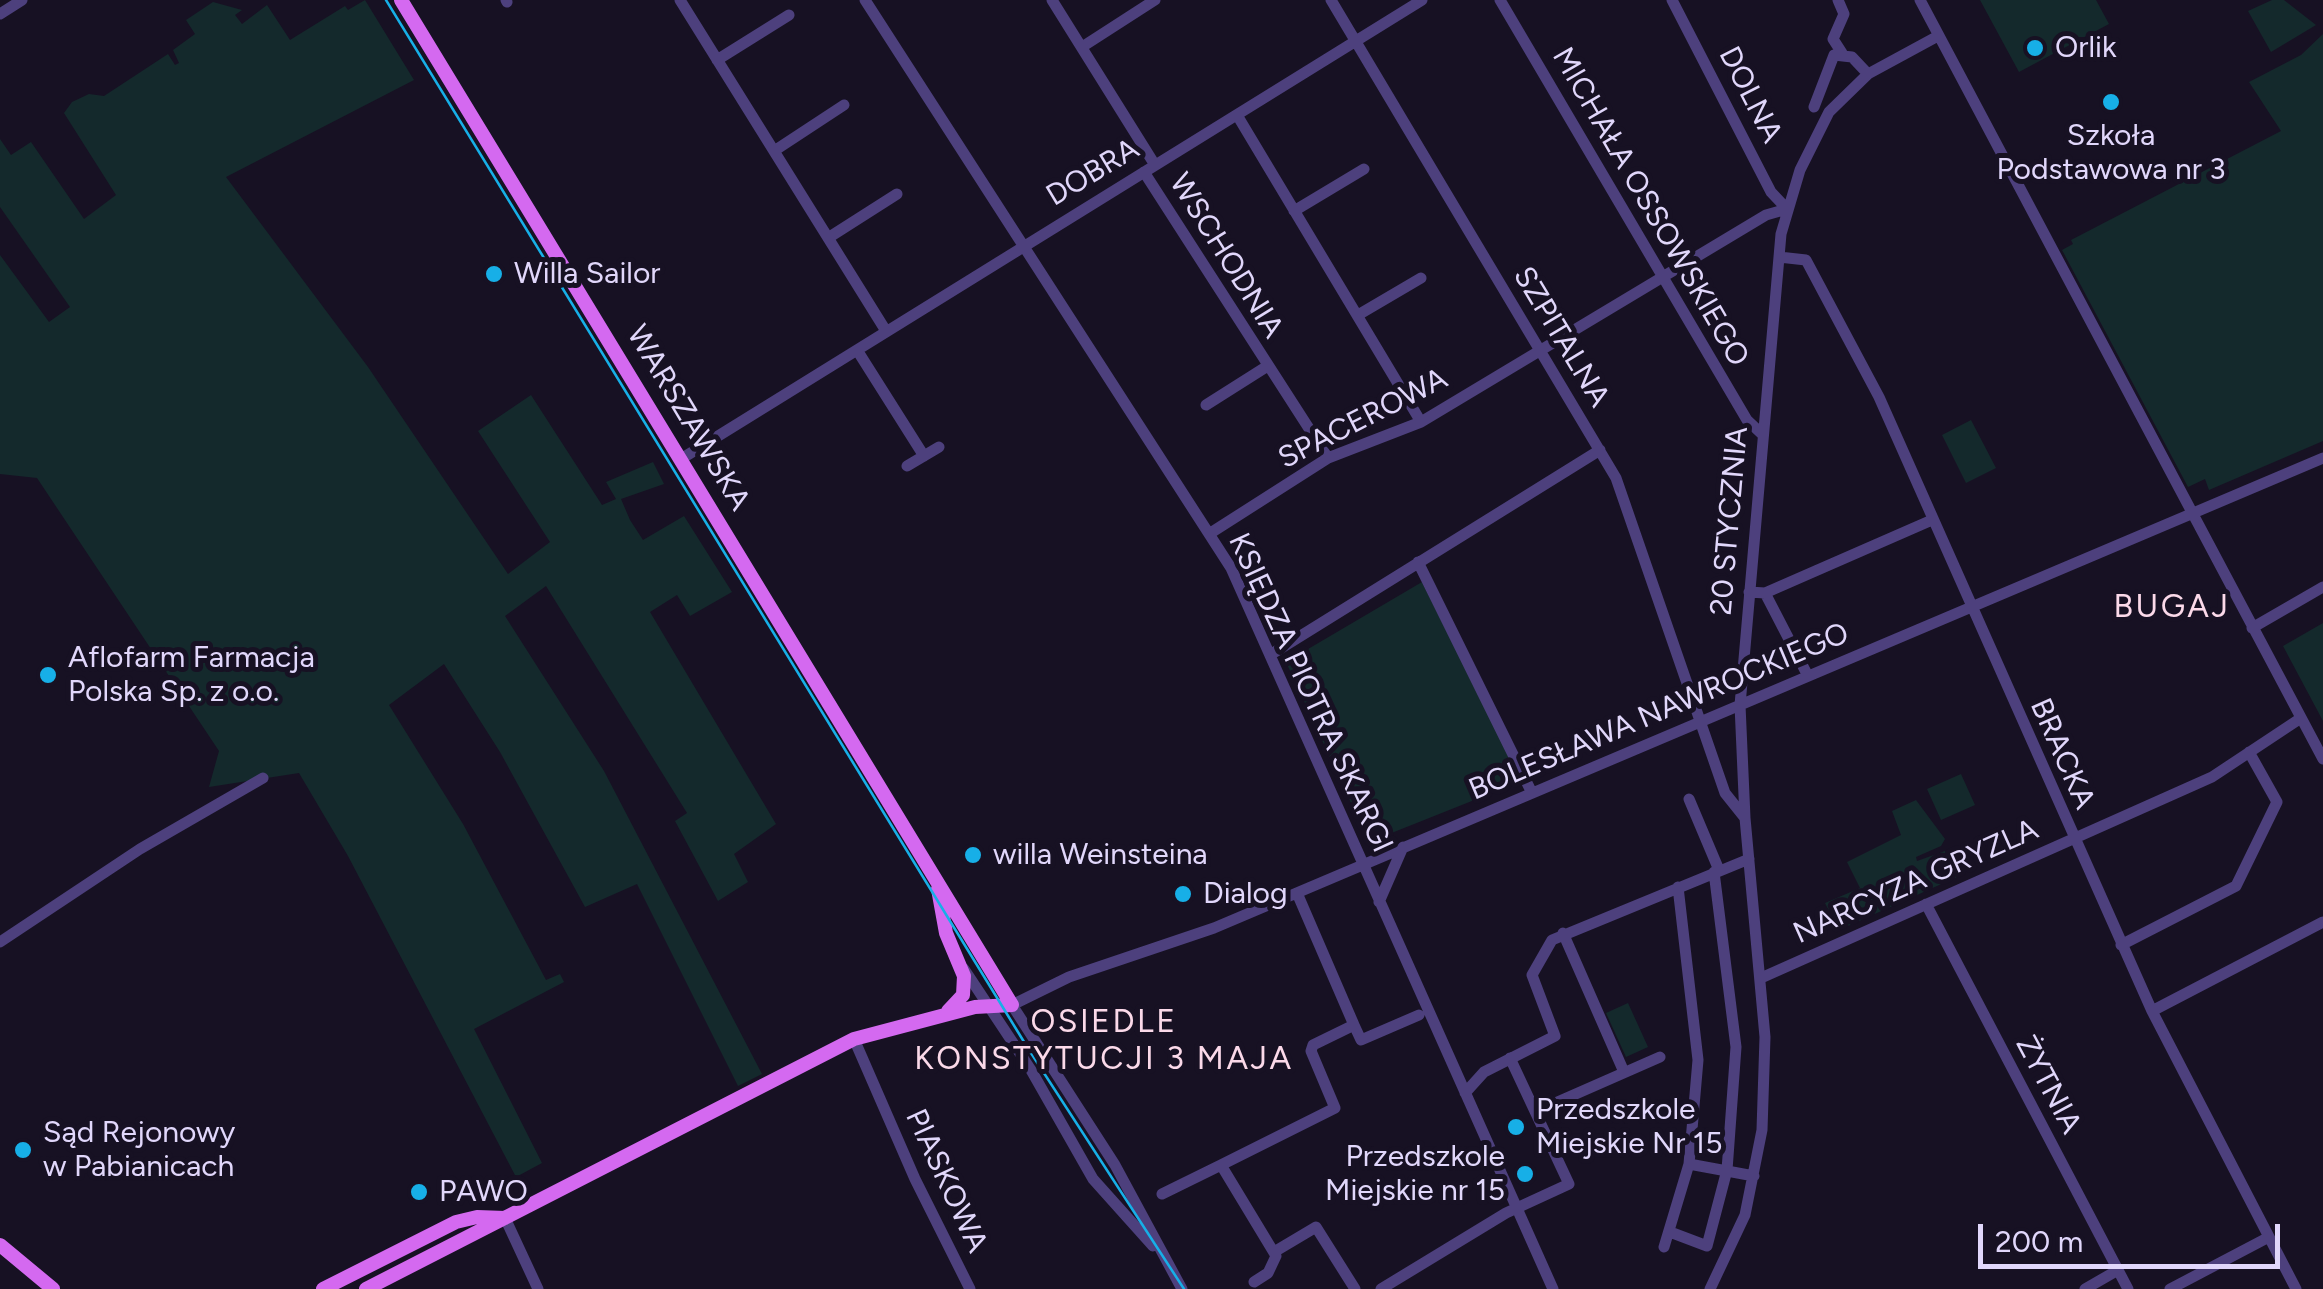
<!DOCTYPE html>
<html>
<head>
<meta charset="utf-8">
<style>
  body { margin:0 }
  #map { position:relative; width:2323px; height:1289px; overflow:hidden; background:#171123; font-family:Figtree,sans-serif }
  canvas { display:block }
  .scale { position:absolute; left:1978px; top:1224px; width:302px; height:45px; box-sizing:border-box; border:5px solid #e1d7fb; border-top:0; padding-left:12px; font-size:30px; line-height:35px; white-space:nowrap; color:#e1d7fb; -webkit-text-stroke:8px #171123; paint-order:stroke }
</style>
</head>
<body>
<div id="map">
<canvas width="2323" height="1289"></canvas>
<div class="scale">200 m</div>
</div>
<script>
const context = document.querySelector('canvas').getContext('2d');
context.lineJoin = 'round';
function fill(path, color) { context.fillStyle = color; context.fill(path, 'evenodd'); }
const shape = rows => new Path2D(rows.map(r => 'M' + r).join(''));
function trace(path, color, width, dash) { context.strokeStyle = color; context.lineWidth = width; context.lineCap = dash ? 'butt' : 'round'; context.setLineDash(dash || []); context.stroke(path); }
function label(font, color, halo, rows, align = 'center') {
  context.font = font + ' Figtree,sans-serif'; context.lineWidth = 10; context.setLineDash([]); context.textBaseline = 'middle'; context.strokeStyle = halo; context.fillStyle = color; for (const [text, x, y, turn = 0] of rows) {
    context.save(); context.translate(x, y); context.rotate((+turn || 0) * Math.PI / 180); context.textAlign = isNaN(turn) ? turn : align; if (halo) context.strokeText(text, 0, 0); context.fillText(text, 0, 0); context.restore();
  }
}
const green = shape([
  [365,0,414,80,226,177,368,367,508,574,550,542,478,431,531,395,602,505,616,499,606,482,653,462,664,484,621,499,630,520,643,540,684,516,732,592,690,616,677,595,650,612,776,824,734,854,748,882,718,901,675,821,687,813,546,586,505,616,604,771,762,1074,738,1086,637,884,585,907,500,752,444,664,389,705,463,824,546,980,560,974,564,982,474,1029,542,1163,516,1177,348,856,299,773,209,787,219,751,37,478,0,474,0,255,49,322,70,307,0,207,0,139,11,155,31,142,84,219,116,195,64,113,72,102,89,94,104,96,168,54,175,65,179,63,173,50,195,34,186,20,213,2,242,10,235,15,242,24,267,5,290,40,345,6,348,10],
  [1980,0,2096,0,2109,24,2019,72],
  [2272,0,2284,0,2316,25,2271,52,2248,11],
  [2323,34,2323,441,2209,490,2205,479,2188,487,2062,250,2073,244,2071,240,2281,131,2249,82,2301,55],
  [1971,420,1996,468,1966,483,1942,435],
  [1422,582,1522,781,1369,842,1286,662],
  [2323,623,2323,721,2283,646],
  [1961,774,1975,805,1941,820,1927,789],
  [1916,800,1945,839,1941,846,1916,857,1917,861,1945,851,1957,877,1839,930,1825,903,1860,888,1847,862,1901,835,1892,811],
  [1628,1003,1648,1047,1626,1057,1606,1013]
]);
const minor = shape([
  [506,0,507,2],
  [680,0,886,331],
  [865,0,1231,568,1553,1289],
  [1052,0,1155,165],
  [1331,0,1616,478,1725,793,1745,818],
  [1500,0,1747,420,1763,435],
  [1838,0,1844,14,1833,39,1842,53],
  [1920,0,2323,759],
  [0,14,22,0],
  [1082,47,1155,0],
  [717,60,789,15],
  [1814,107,1834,55,1852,57,1868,74],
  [1237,115,1421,422],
  [774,151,844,105],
  [1144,172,1328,458],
  [1294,211,1364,169],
  [828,238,897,194],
  [1779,257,1806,260,1879,397,2152,1011,2296,1289],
  [1358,315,1421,278],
  [857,350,924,456],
  [1206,405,1266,367],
  [681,459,1422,0],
  [907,466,939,447],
  [1209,534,1328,458,1421,422,1766,215,1787,209,1771,192,1672,0],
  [1418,562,1532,793],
  [1749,592,1765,593,1932,520],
  [1765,593,1808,676],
  [2252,628,2323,587],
  [1270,655,1600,450],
  [1689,799,1719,870],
  [1297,893,1354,1025],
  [1379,902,1403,847],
  [1926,904,2128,1289],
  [1563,933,1624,1072],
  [0,942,140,849,263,778],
  [2121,945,2236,886,2277,802,2249,752],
  [964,969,1031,1070,1093,1179,1153,1246],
  [1761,978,2212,777,2301,718],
  [2152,1011,2323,922],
  [854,1039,915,1179,970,1289],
  [1465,1093,1484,1072,1555,1036,1532,975,1552,940,1749,859],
  [1537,1111,1660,1057],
  [1689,1164,1754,1176],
  [1221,1165,1335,1108,1311,1051,1313,1045,1354,1025,1361,1040,1419,1015],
  [1162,1194,1221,1165,1276,1256,1268,1273,1254,1282],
  [505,1218,538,1289],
  [1670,1232,1707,1246,1727,1170,1736,1047,1714,872],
  [1664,1247,1689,1164,1698,1060,1678,887],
  [1274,1252,1316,1227,1355,1289],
  [1182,1289,1115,1165,1012,1005,1069,977,1214,928,2323,458],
  [1381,1289,1506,1213,1569,1184,1510,1058],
  [1710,1289,1745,1215,1762,1130,1765,1037,1745,818,1740,705,1781,234,1800,170,1829,112,1868,74,1938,36],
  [2085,1289,2118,1270],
  [2170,1289,2269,1237]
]);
const major = shape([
  [938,889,946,933,964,976,963,995,948,1011],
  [0,1245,53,1289],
  [323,1289,456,1222,477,1217,505,1218],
  [366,1289,854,1039,975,1007,1012,1005,401,0]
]);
const tram = shape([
  [386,0,1029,1050,1184,1289]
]);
const markers = [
  [2035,48,10,"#17afe7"],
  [2111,102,10,"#17afe7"],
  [494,274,10,"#17afe7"],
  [48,675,10,"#17afe7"],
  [973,855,10,"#17afe7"],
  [1183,894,10,"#17afe7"],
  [1516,1127,10,"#17afe7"],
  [23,1150,10,"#17afe7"],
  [1525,1174,10,"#17afe7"],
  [419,1192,10,"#17afe7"]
];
const poiNames = [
  ["Orlik",2055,48],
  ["Szkoła",2111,136,"center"],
  ["Podstawowa nr 3",2111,170,"center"],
  ["Willa Sailor",514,274],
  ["Aflofarm Farmacja",68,658],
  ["Polska Sp. z o.o.",68,692],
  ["willa Weinsteina",993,855],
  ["Dialog",1203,894],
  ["Przedszkole",1536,1110],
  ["Miejskie Nr 15",1536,1144],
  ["Sąd Rejonowy",43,1133],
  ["w Pabianicach",43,1167],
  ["Przedszkole",1505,1157,"right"],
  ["Miejskie nr 15",1505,1191,"right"],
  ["PAWO",439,1192]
];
const streetNames = [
  ["DOLNA",1750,95,63],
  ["DOBRA",1093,173,-31],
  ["MICHAŁA OSSOWSKIEGO",1650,207,60],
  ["WSCHODNIA",1226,256,58],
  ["SZPITALNA",1561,337,59],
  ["WARSZAWSKA",688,418,59],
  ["SPACEROWA",1363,419,-27],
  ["20 STYCZNIA",1730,521,-85],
  ["KSIĘDZA PIOTRA SKARGI",1310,693,65],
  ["BOLESŁAWA NAWROCKIEGO",1659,712,-23],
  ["BRACKA",2062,754,66],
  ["NARCYZA GRYZLA",1916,882,-24],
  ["ŻYTNIA",2048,1085,62],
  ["PIASKOWA",946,1181,65]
];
const neighbourhoodNames = [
  ["BUGAJ",2172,608],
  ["OSIEDLE",1104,1023],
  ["KONSTYTUCJI 3 MAJA",1104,1060]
];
fill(green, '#14292c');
trace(minor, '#4d407d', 11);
trace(major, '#d469f0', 14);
trace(tram, '#17afe7', 2.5);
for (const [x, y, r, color] of markers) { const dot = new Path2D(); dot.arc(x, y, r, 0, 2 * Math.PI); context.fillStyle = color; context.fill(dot); trace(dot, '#171123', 4); }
label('30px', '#e1d7fb', '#171123', poiNames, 'left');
label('30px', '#e1d7fb', '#171123', streetNames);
context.letterSpacing = '2.5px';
label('32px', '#fbd9e9', '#171123', neighbourhoodNames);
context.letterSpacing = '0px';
</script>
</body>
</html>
